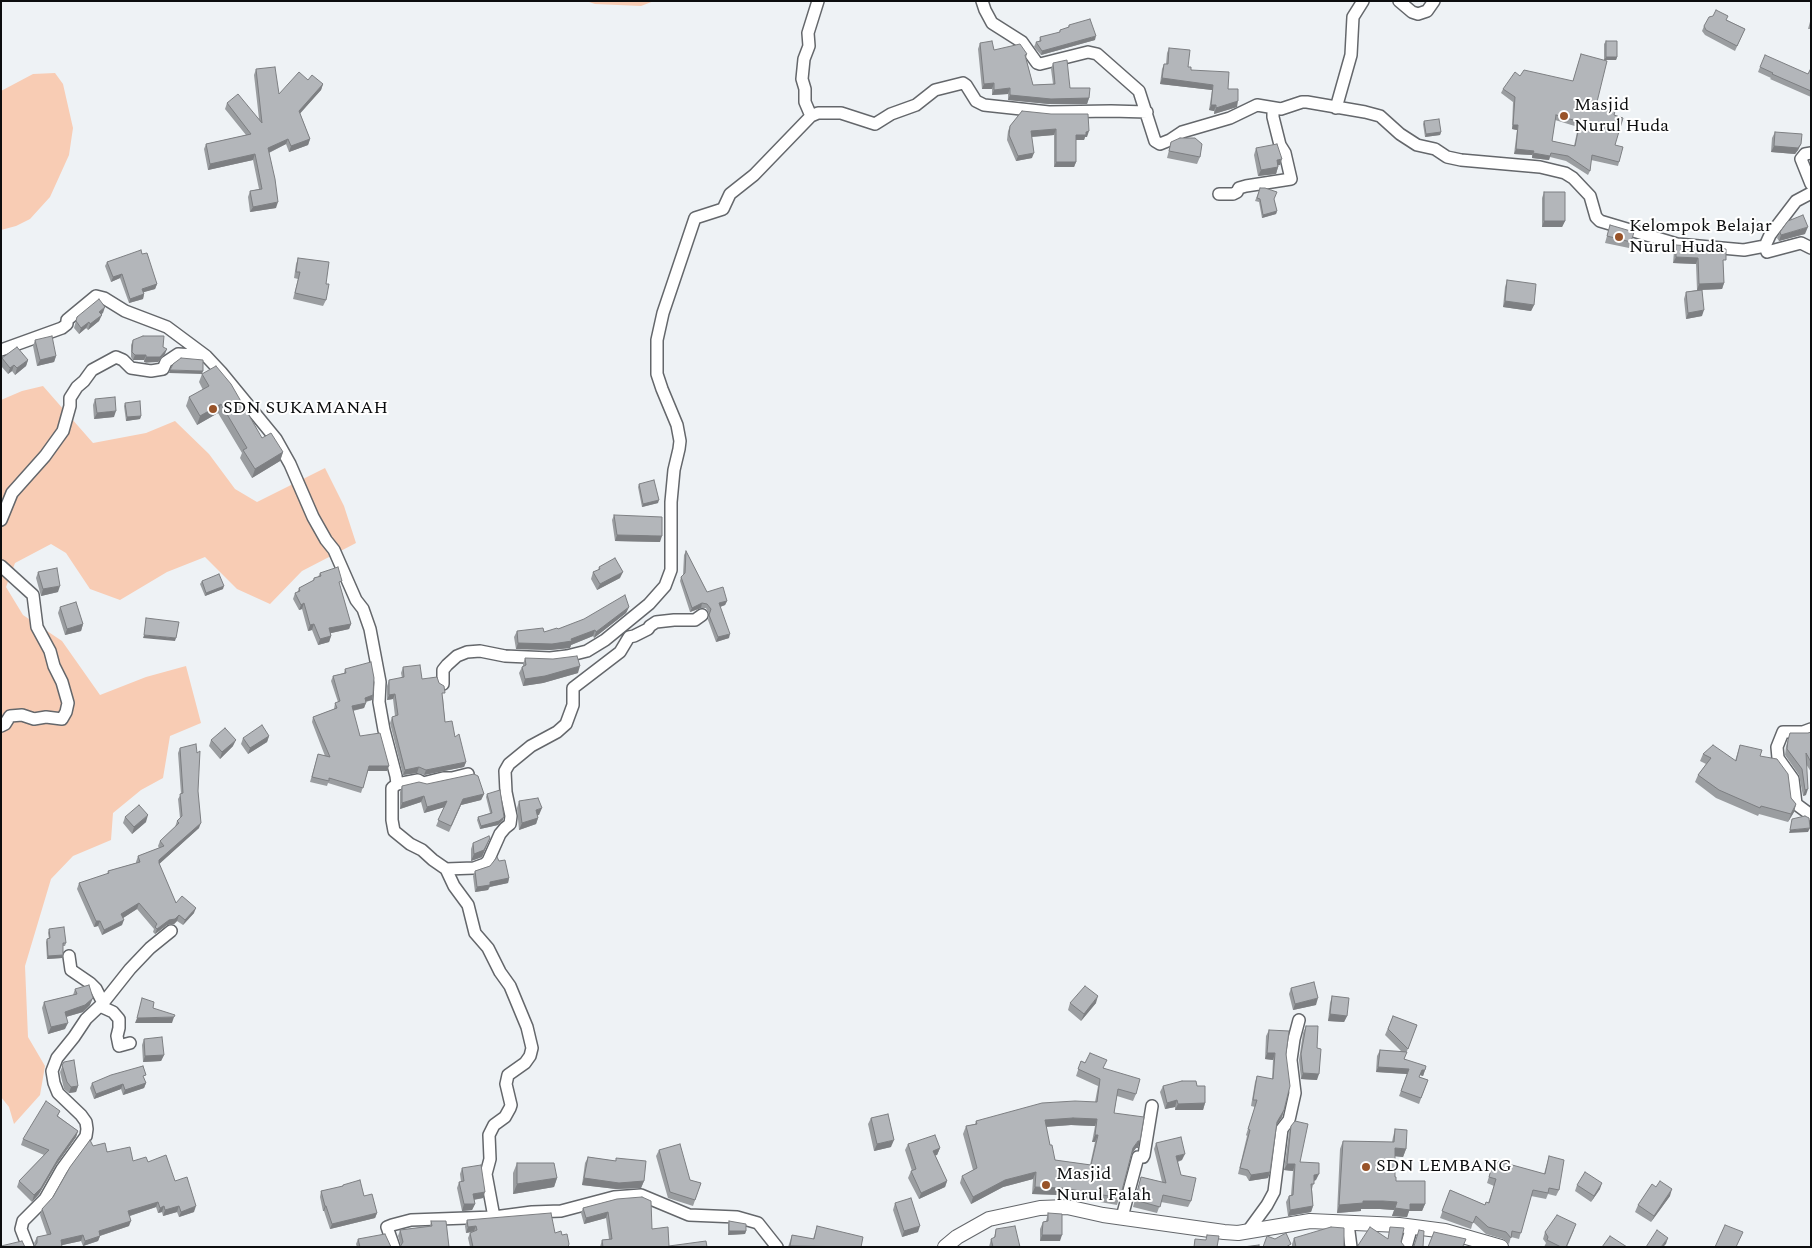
<!DOCTYPE html>
<html>
<head>
<meta charset="utf-8">
<style>
  body { margin:0 }
  #map { position:relative; width:1812px; height:1248px; overflow:hidden; background:#eef2f5; font-family:Spectral,serif }
  canvas { display:block }
  .frame { position:absolute; inset:0; border:2px solid #0c0d0e; pointer-events:none }
</style>
</head>
<body>
<div id="map">
<canvas width="1812" height="1248"></canvas>
<div class="frame"></div>
</div>
<script>
const context = document.querySelector('canvas').getContext('2d');
context.lineJoin = 'round';
function fill(path, color) { context.fillStyle = color; context.fill(path, 'evenodd'); }
const shape = rows => new Path2D(rows.map(r => 'M' + r).join(''));
function trace(path, color, width, dash) { context.strokeStyle = color; context.lineWidth = width; context.lineCap = dash ? 'butt' : 'round'; context.setLineDash(dash || []); context.stroke(path); }
function label(font, color, halo, rows, align = 'center') {
  context.font = font + ' Spectral,serif'; context.lineWidth = 4; context.setLineDash([]); context.textBaseline = 'middle'; context.strokeStyle = halo; context.fillStyle = color; for (const [text, x, y, turn = 0] of rows) {
    context.save(); context.translate(x, y); context.rotate((+turn || 0) * Math.PI / 180); context.textAlign = isNaN(turn) ? turn : align; if (halo) context.strokeText(text, 0, 0); context.fillText(text, 0, 0); context.restore();
  }
}
const green = shape([
  [586,1,654,1,641,6,595,4],
  [55,73,63,84,73,128,69,155,50,197,30,219,16,226,1,230,1,91,33,74],
  [43,386,93,443,146,433,175,421,209,454,235,489,257,502,325,468,344,506,356,543,302,571,270,604,237,589,205,557,167,572,120,600,90,589,66,553,51,544,15,563,6,587,23,615,62,641,100,695,146,677,186,666,201,723,170,736,163,778,141,790,113,813,111,840,73,856,51,879,25,966,28,1037,45,1066,40,1095,14,1124,9,1107,1,1097,1,400,22,391]
]);
const minor = shape([
  [982,1,985,10,992,23,1022,42,1037,63,1040,64,1088,52,1097,54,1139,91,1155,141,1160,144,1170,140,1182,132,1230,118,1257,105,1281,109,1302,102,1307,102,1365,112,1380,116,1400,134,1417,145,1435,149,1447,157,1461,160,1540,167,1565,173,1573,178,1590,196,1596,217,1600,221,1677,244,1744,250,1765,246,1767,252,1801,243,1811,248],
  [1399,1,1412,12,1418,14,1427,11,1434,1],
  [1336,108,1351,55,1353,17,1363,1],
  [811,116,805,102,805,89,802,79,804,59,809,46,808,33,818,1],
  [1811,153,1805,154,1801,159,1811,184],
  [1219,194,1233,194,1237,192,1239,188,1246,186,1291,179,1285,153,1280,145,1273,117,1273,108],
  [1765,246,1770,235,1796,201,1811,193],
  [1,350,62,328,67,324,67,320,96,296,104,298,125,311,167,327,206,356,221,372,276,439,290,464,313,517,326,540,334,550,356,600,363,609,370,629,380,682,379,702,384,730,396,776,397,784,392,788,392,820,394,831,410,844,422,850,433,860,446,869,454,886,468,905,475,933,488,948,500,972,510,986,527,1027,532,1048,530,1056,525,1063,508,1075,506,1084,511,1105,510,1108,505,1117,494,1125,489,1135,490,1159,486,1174,494,1217,532,1212,561,1211,614,1197,641,1195,689,1215,737,1217,758,1223,777,1247],
  [1,520,12,493,45,456,63,431,70,406,70,398,77,387,84,381,92,370,116,357,123,360,131,368,151,371,163,369,166,362,178,354,195,355,199,353,204,356],
  [1,566,33,595,37,627,50,651,54,666,62,682,68,703,66,712,62,719,46,717,34,719,22,715,10,716,5,724,1,726],
  [443,684,443,670,447,665,457,656,467,652,480,651,505,656,550,658,567,656,587,651,605,640,649,604,665,586,671,570,671,502,674,470,679,449,680,441,677,425,662,389,657,374,657,340,663,313,695,218,723,209,730,194,754,175,811,116,818,113,841,113,875,124,891,114,916,105,935,90,963,83,966,85,976,101,984,105,1049,112,1111,111,1147,112],
  [1811,729,1803,732,1783,732,1777,747,1778,758,1793,779,1796,804,1811,815],
  [397,784,418,780,423,783,443,778,452,778,468,774],
  [446,869,474,868,485,864,488,861,500,834,505,828,510,824,511,816,506,792,505,771,509,764,531,746,557,732,566,724,573,705,573,688,620,652,629,637,634,636,648,629,650,626,656,622,674,620,695,620,702,615],
  [69,956,71,970,90,983,96,989,103,1003,102,1007,113,1012,119,1019,119,1028,117,1036,119,1046,130,1043],
  [1122,1217,1138,1157,1143,1157,1144,1155,1152,1106],
  [1348,1224,1351,1247],
  [1248,1231,1267,1205,1274,1192,1282,1129,1289,1120,1295,1093,1291,1060,1294,1039,1299,1020],
  [28,1247,21,1229,23,1221,45,1199,62,1169,86,1136,87,1129,86,1122,81,1115,58,1093,54,1083,52,1071,57,1058,74,1037,86,1019,103,1003,130,969,150,948,171,931],
  [394,1247,387,1227,392,1225,411,1220,494,1217],
  [1406,1247,1412,1226]
]);
const tertiary = shape([
  [945,1247,957,1237,989,1219,1040,1208,1067,1207,1103,1215,1224,1232,1238,1233,1310,1221,1399,1225,1445,1231,1501,1247]
]);
const wall = shape([
  [1811,18,1811,29,1808,29],
  [1727,20,1745,29,1735,51,1705,35,1702,31,1704,26],
  [1069,25,1095,40,1041,55,1034,47,1036,42,1039,42,1040,37,1059,33,1060,30,1068,28],
  [1606,41,1617,57,1616,60,1604,60,1604,44],
  [980,43,994,50,1027,54,1026,58,1033,85,1053,84,1051,69,1053,63,1070,88,1089,98,1087,104,1049,104,1008,100,1008,94,992,95,992,89,982,89,978,49],
  [1169,48,1191,70,1228,89,1237,107,1214,114,1214,111,1209,110,1212,90,1160,84,1162,69,1164,64,1166,64,1167,53],
  [1581,54,1596,106,1614,115,1615,145,1619,162,1618,166,1591,160,1590,171,1588,175,1566,161,1550,157,1549,160,1532,158,1532,155,1514,154,1517,130,1512,129,1513,102,1501,93,1503,89,1520,76,1573,81],
  [1555,120,1578,127,1574,146,1552,141],
  [1760,67,1808,74,1811,68,1811,97,1770,79,1771,78,1758,72],
  [256,69,279,94,308,80,323,84,321,90,300,113,310,139,308,145,289,152,286,144,269,153,276,208,250,212,248,197,250,191,259,189,253,160,208,170,204,149,206,144,246,135,225,109,227,103,259,119,254,75],
  [1022,111,1087,137,1085,137,1084,140,1076,140,1076,162,1074,167,1054,167,1054,135,1032,137,1032,158,1016,161,1007,140,1008,131,1010,126],
  [1424,121,1441,132,1440,135,1425,137,1423,124],
  [1775,132,1801,144,1798,150,1795,154,1771,152,1772,138],
  [1171,142,1200,157,1197,164,1167,158],
  [1256,148,1280,165,1278,165,1278,167,1276,174,1258,176,1254,155],
  [1260,188,1274,199,1277,211,1276,214,1262,218,1259,202,1255,201],
  [1544,192,1565,221,1562,227,1542,227,1542,198],
  [1610,225,1631,242,1629,248,1605,243],
  [1780,232,1805,234,1779,241,1777,238],
  [1676,245,1723,266,1724,283,1722,289,1702,290,1702,316,1686,319,1684,299,1686,292,1697,290,1696,264,1673,263,1674,251],
  [142,254,157,284,155,289,143,292,144,294,143,299,129,303,120,278,111,282,105,266,107,262],
  [298,258,326,284,326,300,323,306,293,299,298,279,294,278,296,264],
  [1507,280,1534,305,1531,311,1503,307,1505,287],
  [103,313,101,314,99,321,88,330,86,328,79,334,74,328,77,317],
  [35,340,56,356,54,362,37,366,33,346],
  [133,340,163,347,165,354,158,362,146,363,144,362,144,360,133,360,131,357,131,345],
  [2,358,28,360,26,366,15,375,12,371,8,374,1,366],
  [202,374,262,438,283,452,280,461,252,478,240,458,242,453,218,413,197,425,186,406,189,397,203,390,199,382],
  [95,399,114,417,94,419,93,405],
  [125,403,141,416,140,419,126,421,124,406],
  [639,484,658,503,642,507,638,487],
  [614,515,660,542,615,541,612,520],
  [686,551,707,592,727,601,725,605,720,607,729,638,716,642,708,620,709,614,706,608,701,608,690,612,680,581,681,577,683,575,684,555],
  [599,567,620,578,597,590,591,579,593,572,598,570],
  [38,572,58,592,41,596,36,578],
  [320,573,340,586,351,624,349,629,331,633,331,636,329,642,318,645,312,630,308,631,302,609,299,610,293,599,295,593,297,593,299,588,313,581,314,578,318,577],
  [202,581,223,589,205,596,200,584],
  [60,607,83,624,81,631,65,635,58,613],
  [629,607,626,613,594,638,593,636,571,645,570,648,550,650,516,649,514,637,517,631,544,632,558,629],
  [525,658,578,673,543,683,523,686,519,673,522,667,523,666,523,664],
  [403,667,422,679,443,698,445,722,455,737,466,762,464,767,424,775,417,773,403,775,390,723,392,717,395,716,393,699,387,700,387,686,389,680,402,678,401,673],
  [345,669,373,695,372,700,366,702,364,708,353,711,360,736,387,771,368,771,361,793,328,783,327,786,310,782,318,754,325,756,312,722,313,717,334,709,335,703,338,702,331,681,333,676,344,673],
  [1811,732,1811,772,1806,764,1806,795,1803,796,1799,775,1785,755,1786,746,1790,733,1808,733],
  [269,736,267,742,248,754,241,744,243,738],
  [211,740,233,746,220,759,209,746],
  [1740,745,1760,756,1796,804,1794,812,1788,822,1759,814,1758,816,1716,798,1695,782,1698,775,1706,764,1700,761,1703,754,1735,761],
  [180,748,198,791,199,828,159,864,176,903,194,913,183,925,177,921,174,924,167,925,155,934,153,932,154,929,137,909,123,918,122,925,102,935,98,926,94,927,77,889,79,883,107,874,108,871,136,863,136,862,138,856,159,848,158,846,160,841,175,827,177,821,180,818,178,799,181,794,178,753],
  [427,784,484,794,481,800,461,805,449,832,436,826,444,807,424,813,421,802,400,809,400,792,402,786],
  [487,794,503,820,498,825,480,829,477,820,478,817,490,813,486,797],
  [519,801,539,815,537,815,538,818,536,824,519,830,517,808],
  [125,817,146,822,132,834,123,823],
  [490,838,482,857,471,861,471,849,473,843],
  [499,861,509,878,508,883,490,887,488,890,475,892,473,876,475,871,490,866],
  [49,929,66,943,65,946,63,946,63,955,62,958,47,959,46,942,47,939,49,939,48,933],
  [1291,988,1316,1005,1293,1010,1289,994],
  [75,989,90,1005,83,1012,66,1017,65,1029,48,1034,42,1008,44,1002,73,995],
  [1332,996,1347,1016,1344,1022,1328,1021,1330,1003],
  [1070,1003,1096,1003,1081,1021,1068,1010],
  [1393,1016,1417,1025,1404,1059,1425,1070,1423,1076,1420,1075,1419,1077,1428,1080,1419,1104,1399,1096,1407,1074,1376,1072,1377,1056,1380,1050,1402,1052,1385,1035],
  [1306,1026,1317,1080,1301,1079,1299,1060,1303,1033],
  [1269,1030,1286,1054,1284,1110,1282,1117,1276,1125,1270,1172,1268,1178,1249,1181,1246,1176,1238,1174,1247,1136,1246,1135,1255,1107,1251,1106,1255,1082,1257,1076,1272,1079,1273,1060,1265,1059,1266,1036],
  [144,1039,164,1055,161,1061,143,1062,142,1045],
  [1081,1061,1104,1068,1136,1094,1133,1101,1117,1096,1114,1113,1138,1148,1136,1148,1132,1153,1117,1205,1060,1195,1032,1194,1033,1179,1003,1187,971,1204,960,1183,962,1176,973,1170,963,1134,966,1126,975,1124,976,1121,1095,1102,1098,1086,1076,1076],
  [1071,1125,1095,1126,1092,1142,1095,1142,1090,1165,1055,1160,1050,1145,1046,1127],
  [64,1062,78,1086,76,1092,69,1093,64,1089,60,1072],
  [144,1080,146,1083,144,1088,123,1095,121,1089,94,1099,90,1088,92,1083],
  [1163,1086,1197,1086,1205,1103,1203,1110,1175,1110,1175,1107,1165,1109,1160,1092],
  [60,1111,58,1116,78,1131,76,1137,56,1165,39,1194,32,1202,17,1187,19,1181,44,1155,21,1145,23,1139],
  [871,1118,891,1147,874,1151,868,1124],
  [1291,1126,1300,1162,1316,1180,1314,1181,1312,1189,1313,1206,1311,1212,1288,1216,1286,1202,1289,1196,1291,1195,1293,1171,1284,1170,1289,1132],
  [1395,1129,1406,1149,1403,1157,1395,1156,1395,1177,1396,1181,1425,1204,1422,1211,1409,1211,1407,1217,1392,1216,1394,1210,1380,1209,1361,1209,1361,1211,1337,1213,1340,1149,1343,1141,1392,1142,1393,1137],
  [1156,1143,1182,1160,1178,1162,1181,1175,1191,1201,1188,1207,1161,1202,1157,1213,1133,1207,1141,1177,1162,1182,1154,1149],
  [908,1144,940,1148,937,1155,935,1155,947,1181,945,1187,919,1199,908,1178,911,1171,912,1171,905,1150],
  [93,1146,133,1161,148,1162,175,1181,194,1212,179,1217,177,1212,163,1216,162,1212,158,1213,156,1207,130,1216,129,1226,100,1236,98,1241,83,1246,81,1241,62,1245,35,1246,34,1243,37,1237,47,1235,40,1215,42,1209,53,1197],
  [659,1150,690,1180,701,1183,693,1206,668,1198,656,1156],
  [1549,1156,1559,1190,1556,1196,1548,1194,1546,1199,1531,1196,1519,1239,1511,1237,1509,1244,1503,1239,1486,1234,1473,1222,1471,1229,1440,1218,1450,1190,1485,1205,1488,1203,1494,1186,1487,1183,1494,1160,1544,1174],
  [588,1157,616,1161,616,1158,644,1181,641,1188,616,1189,582,1185,585,1163],
  [517,1163,557,1178,554,1187,513,1194,513,1173],
  [462,1168,483,1198,474,1200,475,1204,472,1210,462,1211,457,1188,459,1182,461,1182,460,1174],
  [343,1185,364,1196,377,1213,375,1218,330,1229,324,1211,323,1211,320,1197,321,1191,342,1187],
  [1577,1185,1600,1189,1591,1202,1575,1191],
  [1670,1196,1651,1222,1635,1212,1638,1205],
  [617,1199,652,1229,669,1246,707,1247,600,1247,602,1240,609,1239,606,1218,584,1224,581,1213,583,1208],
  [895,1203,918,1232,902,1237,893,1210],
  [1048,1213,1060,1241,1040,1241,1040,1229,1043,1222,1046,1221],
  [467,1220,555,1233,562,1235,568,1247,470,1247,468,1238,470,1233,474,1232,466,1233,465,1226],
  [431,1221,449,1247,401,1246,398,1236,400,1230,430,1226],
  [729,1221,746,1231,745,1234,728,1235,728,1224],
  [817,1226,861,1247,788,1247,792,1235,813,1239],
  [996,1229,1020,1247,989,1247,991,1239,994,1238],
  [1574,1230,1567,1247,1544,1247,1546,1243,1543,1239,1545,1232],
  [1294,1238,1344,1247,1292,1247,1292,1244],
  [358,1239,391,1247,357,1247,356,1244]
]);
const shadedWall = shape([
  [1096,36,1095,40,1041,55,1042,51],
  [1606,57,1617,57,1616,60,1604,60],
  [1162,78,1213,85,1212,90,1160,84],
  [994,83,992,89,982,89,984,84],
  [323,84,321,90,297,117,299,111],
  [1010,88,1008,94,992,95,994,90],
  [1010,95,1089,98,1087,104,1049,104,1008,100],
  [1238,101,1237,107,1214,114,1216,108],
  [1211,105,1216,105,1214,111,1209,110],
  [1513,125,1518,125,1517,130,1512,129],
  [1056,129,1054,135,1029,137,1031,131],
  [1089,131,1087,137,1085,137,1084,140,1074,140,1076,135],
  [1441,132,1440,135,1425,137,1426,134],
  [288,139,286,144,266,154,268,148],
  [310,139,308,145,289,152,291,146],
  [1801,144,1798,150,1795,154,1771,152,1774,146],
  [1516,149,1534,151,1532,155,1514,154],
  [1034,153,1032,158,1016,161,1018,156],
  [1533,153,1550,156,1549,160,1532,158],
  [255,154,253,160,208,170,210,164],
  [1282,159,1280,165,1275,166,1277,160],
  [1056,162,1076,162,1074,167,1054,167],
  [1278,167,1276,174,1258,176,1261,170],
  [278,202,276,208,250,212,253,207],
  [1277,211,1276,214,1262,218,1263,215],
  [1544,221,1565,221,1562,227,1542,227],
  [1808,227,1805,234,1779,241,1781,235],
  [1676,257,1698,258,1696,264,1673,263],
  [122,274,120,278,111,282,113,277],
  [1724,283,1722,289,1697,290,1699,284],
  [157,284,155,289,141,293,142,289],
  [144,294,143,299,129,303,130,299],
  [1505,301,1534,305,1531,311,1503,307],
  [105,307,103,313,96,318,99,312],
  [1704,310,1702,316,1686,319,1688,313],
  [102,315,99,321,88,330,90,324],
  [89,322,86,328,79,334,81,328],
  [167,349,165,354,158,362,144,362,146,357],
  [135,355,146,355,144,360,133,360],
  [56,356,54,362,37,366,40,360],
  [28,360,26,366,15,375,17,368],
  [14,365,12,371,8,374,10,368],
  [170,370,203,371,202,374,169,373],
  [221,404,218,413,197,425,200,416],
  [116,411,114,417,94,419,97,413],
  [141,416,140,419,126,421,127,417],
  [283,452,280,461,252,478,255,469],
  [659,500,658,503,642,507,643,504],
  [617,535,662,536,660,542,615,541],
  [623,572,620,578,597,590,600,584],
  [60,586,58,592,41,596,43,589],
  [224,586,223,589,205,596,206,593],
  [727,601,725,605,717,608,719,603],
  [304,603,302,609,299,610,301,605],
  [702,603,701,608,690,612,692,608],
  [629,607,626,613,594,638,596,632],
  [83,624,81,631,65,635,67,629],
  [314,624,312,630,308,631,310,625],
  [351,624,349,629,327,634,329,628],
  [595,630,593,636,571,645,570,648,550,650,516,649,518,643,571,639],
  [730,634,729,638,716,642,718,637],
  [144,635,176,638,175,641,143,638],
  [331,636,329,642,318,645,320,639],
  [580,666,578,673,543,683,523,686,525,679],
  [395,694,393,699,387,700,389,695],
  [373,695,372,700,363,702,365,698],
  [366,703,364,708,350,711,352,706],
  [269,736,267,742,248,754,250,748],
  [236,740,233,746,220,759,222,752],
  [466,762,464,767,424,775,426,770],
  [369,766,389,766,387,771,367,771],
  [419,767,417,773,403,775,405,770],
  [1808,789,1806,795,1803,796,1805,790],
  [484,794,481,800,461,805,449,832,463,799],
  [424,796,421,802,400,809,402,803],
  [447,801,445,807,424,813,427,807],
  [1796,804,1794,812,1788,822,1791,814],
  [542,808,539,815,533,816,536,810],
  [148,815,146,822,132,834,134,827],
  [504,817,503,820,498,825,480,829,481,826],
  [538,818,536,824,519,830,522,823],
  [201,823,199,828,157,866,159,860],
  [1810,828,1808,832,1789,833,1790,830],
  [490,838,482,857,471,861,474,854],
  [509,878,508,883,489,887,488,890,475,892,477,887,490,882],
  [139,903,137,909,120,920,121,914],
  [196,908,194,913,183,925,185,920],
  [179,915,177,921,174,924,167,925,155,934,157,929,169,920],
  [124,920,122,925,102,935,104,930],
  [96,921,100,921,98,926,94,927],
  [63,955,62,958,47,959,48,956],
  [1098,996,1096,1003,1081,1021,1084,1014],
  [93,998,90,1005,83,1012,62,1018,65,1012],
  [1318,998,1316,1005,1293,1010,1295,1004],
  [1330,1014,1347,1016,1344,1022,1328,1021],
  [174,1017,172,1023,135,1023,137,1018],
  [68,1023,65,1029,48,1034,51,1027],
  [1267,1053,1275,1053,1273,1060,1265,1059],
  [164,1055,161,1061,143,1062,145,1056],
  [1378,1067,1409,1069,1407,1074,1376,1072],
  [1422,1070,1425,1070,1423,1076,1420,1075],
  [1303,1073,1319,1074,1317,1080,1301,1079],
  [146,1083,144,1088,123,1095,125,1090],
  [123,1084,121,1089,94,1099,96,1094],
  [78,1086,76,1092,69,1093,71,1087],
  [1177,1100,1175,1107,1165,1109,1167,1103],
  [1205,1103,1203,1110,1175,1110,1178,1104],
  [1284,1110,1282,1117,1275,1128,1277,1122],
  [1073,1118,1097,1119,1095,1126,1071,1125,1042,1127,1045,1120],
  [78,1131,76,1137,56,1165,39,1194,32,1202,34,1195,58,1159],
  [1095,1135,1098,1135,1095,1142,1092,1142],
  [894,1140,891,1147,874,1151,877,1144],
  [1138,1141,1140,1141,1138,1148,1136,1148,1131,1155,1133,1148],
  [940,1148,937,1155,931,1157,933,1151],
  [1395,1148,1406,1149,1403,1157,1392,1156],
  [1185,1154,1182,1160,1174,1162,1176,1156],
  [1287,1164,1295,1164,1293,1171,1284,1170],
  [1036,1172,1033,1179,1003,1187,971,1204,973,1197,1005,1180],
  [1270,1172,1268,1178,1249,1181,1251,1175],
  [1319,1174,1316,1180,1312,1181,1314,1175],
  [557,1178,554,1187,513,1194,517,1184],
  [584,1178,644,1181,641,1188,616,1189,582,1185],
  [947,1181,945,1187,919,1199,921,1193],
  [1602,1183,1600,1189,1591,1202,1594,1196],
  [1035,1187,1063,1188,1060,1195,1032,1194],
  [1672,1189,1670,1196,1651,1222,1654,1216],
  [485,1192,483,1198,471,1200,473,1194],
  [1363,1201,1383,1201,1397,1202,1394,1210,1380,1209,1361,1209,1361,1211,1337,1213,1339,1205],
  [158,1202,156,1207,126,1217,128,1211],
  [464,1204,475,1204,472,1210,462,1211],
  [1410,1204,1425,1204,1422,1211,1409,1211,1407,1217,1392,1216,1395,1208],
  [164,1206,162,1212,158,1213,160,1208],
  [179,1206,177,1212,163,1216,165,1210],
  [196,1206,194,1212,179,1217,181,1212],
  [325,1206,326,1206,324,1211,323,1211],
  [1313,1206,1311,1212,1288,1216,1290,1210],
  [608,1212,606,1218,584,1224,586,1218],
  [377,1213,375,1218,330,1229,332,1224],
  [131,1221,129,1226,96,1237,99,1231],
  [476,1226,474,1231,466,1233,468,1227],
  [920,1226,918,1232,902,1237,904,1231],
  [729,1231,746,1231,745,1234,728,1235],
  [83,1235,81,1241,58,1246,61,1240],
  [1042,1235,1062,1235,1060,1241,1040,1241],
  [100,1236,98,1241,83,1246,85,1241],
  [1668,1238,1666,1244,1663,1247,1661,1247]
]);
const building = shape([
  [1716,10,1728,16,1726,20,1745,29,1737,46,1706,30,1704,26,1709,17,1713,16,1716,10],
  [1090,19,1096,36,1042,51,1036,42,1041,41,1040,37,1060,32,1060,30,1069,27,1069,25,1090,19],
  [992,41,994,50,1020,44,1027,54,1025,55,1033,85,1055,84,1053,63,1067,60,1070,88,1090,88,1089,98,1051,99,1010,95,1010,88,994,90,994,83,984,84,980,43,992,41],
  [1606,41,1617,41,1617,57,1606,57,1606,41],
  [1169,48,1190,50,1188,67,1191,67,1191,70,1229,72,1228,89,1238,89,1238,101,1216,108,1216,105,1211,105,1213,85,1162,78,1164,64,1168,64,1169,48],
  [1581,54,1607,61,1596,106,1615,111,1614,115,1623,118,1615,145,1623,147,1619,162,1592,155,1590,171,1568,156,1551,153,1550,156,1533,153,1534,151,1516,149,1518,125,1513,125,1515,97,1503,89,1515,72,1520,76,1524,70,1573,81,1581,54],
  [1556,115,1580,122,1575,146,1552,141,1556,115],
  [1765,55,1808,74,1811,68,1811,91,1772,74,1773,73,1760,67,1765,55],
  [275,67,279,94,299,72,308,80,312,75,323,84,299,111,310,139,291,146,288,139,268,148,275,179,278,202,253,207,250,191,262,189,255,154,210,164,206,144,251,134,227,103,238,94,262,123,256,69,275,67],
  [1022,111,1051,114,1088,114,1089,131,1086,132,1086,135,1076,135,1076,162,1056,162,1056,129,1031,131,1034,153,1018,156,1009,135,1010,126,1022,111],
  [1439,119,1441,132,1426,134,1424,121,1439,119],
  [1775,132,1802,134,1801,144,1798,148,1774,146,1775,132],
  [1180,138,1195,138,1202,144,1200,157,1169,151,1171,142,1180,138],
  [1277,144,1282,159,1277,160,1278,167,1261,170,1256,148,1277,144],
  [1260,188,1265,188,1277,192,1274,199,1277,211,1263,215,1260,199,1257,198,1260,188],
  [1544,192,1565,192,1565,221,1544,221,1544,192],
  [1803,215,1808,227,1781,235,1780,232,1788,221,1803,215],
  [1610,225,1634,232,1631,242,1607,236,1610,225],
  [1676,245,1726,249,1726,260,1723,260,1724,283,1699,284,1698,258,1676,257,1676,245],
  [141,250,142,254,147,253,157,284,142,289,144,294,130,299,122,274,113,277,107,262,141,250],
  [298,258,329,262,326,284,329,284,326,300,295,293,300,272,296,272,298,258],
  [1507,280,1536,284,1534,305,1505,301,1507,280],
  [1702,290,1704,310,1688,313,1686,292,1702,290],
  [99,299,105,307,99,312,102,315,90,324,89,322,81,328,76,321,77,317,99,299],
  [52,336,56,356,40,360,35,340,52,336],
  [143,336,164,336,163,347,167,349,160,357,146,357,146,355,135,355,132,352,133,340,143,336],
  [17,347,28,360,17,368,14,365,10,368,2,358,17,347],
  [181,358,203,360,203,371,170,370,173,364,181,358],
  [216,366,231,384,262,438,271,433,283,452,255,469,243,450,247,448,221,404,200,416,189,397,209,386,202,374,216,366],
  [115,397,116,411,97,413,95,399,115,397],
  [140,401,141,416,127,417,125,403,140,401],
  [654,480,659,500,643,504,639,484,654,480],
  [614,515,662,517,662,536,617,535,614,515],
  [686,551,707,592,723,587,727,601,719,603,730,634,718,637,709,615,711,609,707,604,702,603,692,608,681,577,685,573,686,551],
  [615,558,623,572,600,584,593,572,600,569,599,567,615,558],
  [338,567,342,581,339,582,351,624,329,628,331,636,320,639,314,624,310,625,304,603,301,605,295,593,300,591,299,588,314,580,314,578,321,576,320,573,338,567],
  [57,568,60,586,43,589,38,572,57,568],
  [219,574,224,586,206,593,202,581,219,574],
  [625,595,629,607,596,632,595,630,571,639,572,641,552,644,518,643,517,631,543,628,544,632,557,628,558,629,584,619,625,595],
  [76,602,83,624,67,629,60,607,76,602],
  [146,618,179,622,176,638,144,635,146,618],
  [577,656,580,666,545,676,525,679,522,667,526,665,525,658,553,659,577,656],
  [371,662,374,678,373,695,365,698,366,703,352,706,360,736,380,733,389,766,369,766,363,788,329,778,329,781,312,777,318,754,330,757,313,717,337,708,335,703,340,701,333,676,346,673,345,669,371,662],
  [420,665,422,679,437,677,439,683,444,686,445,693,442,693,445,722,452,721,455,737,459,734,466,762,426,770,419,767,405,770,393,723,392,717,398,715,395,694,389,695,389,680,404,677,403,667,420,665],
  [262,725,269,736,250,748,243,738,262,725],
  [225,728,236,740,222,752,211,740,225,728],
  [1811,732,1811,762,1806,753,1808,789,1805,790,1802,769,1787,749,1788,740,1790,733,1808,733,1811,732],
  [196,744,197,753,200,751,198,791,201,823,159,860,159,863,176,903,182,896,196,908,185,920,179,915,175,919,169,920,157,929,155,927,157,924,139,903,121,914,124,920,104,930,100,921,96,921,79,883,109,873,108,871,140,862,138,856,164,846,160,841,179,823,177,821,182,816,180,794,183,793,180,748,196,744],
  [1713,745,1736,761,1740,745,1762,750,1760,756,1777,759,1788,774,1791,798,1796,804,1791,814,1761,806,1760,808,1719,790,1698,775,1711,758,1703,754,1713,745],
  [474,774,478,776,484,794,463,799,451,826,438,820,447,801,427,807,424,796,402,803,402,786,419,782,427,784,474,774],
  [500,790,504,817,499,821,481,826,478,817,492,813,487,794,500,790],
  [538,798,542,808,536,810,538,818,522,823,519,801,538,798],
  [139,805,148,815,134,827,125,817,139,805],
  [1805,816,1809,818,1810,828,1790,830,1792,819,1805,816],
  [489,836,490,838,484,850,474,854,473,843,489,836],
  [497,857,499,861,505,860,509,878,490,882,490,885,477,887,475,871,490,866,497,857],
  [64,927,66,943,63,943,63,955,48,956,47,939,50,938,49,929,64,927],
  [1314,982,1318,998,1295,1004,1291,988,1314,982],
  [89,985,93,998,85,1005,65,1012,68,1023,51,1027,44,1002,77,994,75,989,89,985],
  [1085,986,1098,996,1084,1014,1070,1003,1085,986],
  [1332,996,1349,998,1347,1016,1330,1014,1332,996],
  [142,998,154,1002,153,1008,175,1015,174,1017,137,1018,142,998],
  [1393,1016,1417,1025,1408,1049,1388,1029,1393,1016],
  [1306,1026,1318,1026,1317,1048,1321,1049,1319,1074,1303,1073,1301,1054,1306,1026],
  [1269,1030,1289,1031,1286,1054,1290,1086,1284,1110,1277,1122,1270,1172,1251,1175,1248,1170,1240,1168,1250,1130,1248,1129,1257,1100,1253,1100,1257,1076,1273,1079,1275,1053,1267,1053,1269,1030],
  [162,1037,164,1055,145,1056,144,1039,162,1037],
  [1380,1050,1407,1052,1404,1059,1426,1066,1425,1070,1422,1070,1419,1077,1428,1080,1421,1098,1401,1091,1409,1069,1378,1067,1380,1050],
  [1090,1053,1107,1060,1103,1068,1140,1079,1136,1094,1118,1089,1114,1113,1144,1117,1140,1141,1138,1141,1133,1148,1120,1198,1063,1188,1035,1187,1036,1172,1005,1180,973,1197,962,1176,977,1168,966,1126,977,1124,976,1121,1042,1103,1075,1101,1097,1102,1100,1079,1078,1069,1081,1061,1085,1063,1090,1053],
  [1073,1118,1097,1119,1095,1135,1098,1135,1091,1165,1055,1160,1052,1145,1050,1145,1045,1120,1073,1118],
  [74,1060,78,1086,71,1087,67,1082,62,1065,64,1062,74,1060],
  [143,1066,146,1075,143,1076,146,1083,125,1090,123,1084,96,1094,92,1083,111,1075,143,1066],
  [1182,1081,1196,1081,1197,1086,1205,1086,1205,1103,1178,1104,1177,1100,1167,1103,1163,1086,1182,1081],
  [46,1101,60,1111,57,1116,78,1131,58,1159,41,1188,34,1195,19,1181,49,1150,23,1139,46,1101],
  [888,1114,894,1140,877,1144,871,1118,888,1114],
  [1295,1121,1308,1124,1300,1162,1319,1163,1319,1174,1314,1175,1314,1184,1311,1184,1313,1206,1290,1210,1289,1196,1293,1195,1295,1164,1287,1164,1291,1126,1295,1121],
  [1395,1129,1407,1130,1406,1149,1395,1148,1395,1177,1396,1177,1396,1181,1425,1181,1425,1204,1410,1204,1410,1210,1395,1208,1397,1202,1383,1201,1363,1201,1363,1203,1339,1205,1343,1141,1394,1142,1395,1129],
  [935,1135,940,1148,933,1151,947,1181,921,1193,911,1171,916,1169,908,1144,935,1135],
  [1181,1137,1185,1154,1176,1156,1181,1175,1196,1178,1191,1201,1163,1195,1160,1207,1135,1200,1141,1177,1166,1183,1156,1143,1181,1137],
  [90,1140,93,1146,105,1143,107,1152,130,1147,133,1161,146,1157,148,1162,166,1155,175,1181,187,1177,196,1206,181,1212,179,1206,165,1210,164,1206,160,1208,158,1202,128,1211,131,1221,99,1231,100,1236,85,1241,83,1235,61,1240,62,1247,34,1247,37,1243,37,1237,51,1234,42,1209,53,1197,70,1167,90,1140],
  [680,1144,690,1180,701,1183,695,1200,670,1192,659,1150,680,1144],
  [1549,1156,1564,1160,1559,1190,1549,1188,1548,1193,1533,1190,1521,1233,1512,1231,1511,1238,1506,1232,1488,1227,1476,1216,1473,1223,1442,1211,1450,1190,1485,1205,1486,1202,1489,1203,1496,1179,1489,1177,1494,1160,1545,1174,1549,1156],
  [588,1157,616,1161,616,1158,646,1161,644,1181,619,1183,584,1178,588,1157],
  [517,1163,554,1163,557,1178,517,1184,517,1163],
  [481,1165,485,1192,473,1194,475,1204,464,1204,459,1182,464,1181,462,1168,481,1165],
  [1585,1172,1602,1183,1594,1196,1577,1185,1585,1172],
  [360,1180,364,1196,372,1194,377,1213,332,1224,326,1206,325,1206,321,1191,343,1186,343,1185,360,1180],
  [1660,1181,1672,1189,1654,1216,1638,1205,1652,1184,1656,1187,1660,1181],
  [642,1197,651,1201,652,1229,668,1227,669,1246,706,1241,707,1247,603,1247,602,1240,612,1239,608,1212,586,1218,583,1208,617,1199,642,1197],
  [911,1198,920,1226,904,1231,895,1203,911,1198],
  [551,1213,555,1233,561,1231,562,1235,567,1234,569,1244,568,1247,473,1247,470,1233,477,1230,476,1226,468,1227,467,1220,551,1213],
  [1048,1213,1062,1214,1062,1235,1042,1235,1043,1222,1048,1221,1048,1213],
  [1557,1215,1576,1224,1566,1247,1561,1247,1547,1240,1548,1237,1545,1232,1557,1215],
  [431,1221,446,1221,449,1247,400,1247,403,1242,400,1230,432,1226,431,1221],
  [729,1221,746,1224,746,1231,729,1231,729,1221],
  [1725,1225,1743,1232,1736,1247,1715,1247,1725,1225],
  [817,1226,863,1237,861,1247,790,1246,792,1235,814,1239,817,1226],
  [1015,1226,1020,1247,993,1247,991,1239,995,1237,996,1229,1015,1226],
  [1331,1227,1344,1228,1344,1247,1296,1247,1294,1238,1331,1227],
  [1370,1227,1388,1239,1390,1227,1404,1228,1401,1242,1405,1247,1357,1247,1370,1227],
  [1419,1230,1424,1231,1423,1247,1411,1247,1414,1246,1419,1230],
  [1657,1230,1668,1238,1661,1247,1646,1247,1657,1230],
  [1434,1232,1466,1239,1463,1246,1468,1247,1428,1247,1434,1232],
  [1286,1233,1291,1244,1286,1247,1263,1247,1267,1236,1275,1239,1286,1233],
  [385,1234,391,1247,360,1247,358,1239,385,1234],
  [1207,1235,1219,1236,1217,1247,1194,1247,1195,1239,1206,1240,1207,1235],
  [1610,1236,1627,1247,1602,1247,1610,1236],
  [22,1241,25,1247,1,1247,1,1246,22,1241],
  [1259,1245,1259,1247,1243,1247,1259,1245]
]);
const markers = [
  [1564,116,5,"#985329"],
  [1619,237,5,"#985329"],
  [213,409,5,"#985329"],
  [1366,1167,5,"#985329"],
  [1046,1185,5,"#985329"]
];
const poiNames = [
  ["Masjid",1574,106],
  ["Nurul Huda",1574,127],
  ["Kelompok Belajar",1629,227],
  ["Nurul Huda",1629,248],
  ["SDN SUKAMANAH",223,409],
  ["SDN LEMBANG",1376,1167],
  ["Masjid",1056,1175],
  ["Nurul Falah",1056,1196]
];
fill(green, '#f8ccb4');
trace(minor, '#64676b', 14);
trace(tertiary, '#64676b', 16);
trace(minor, '#fff', 11);
trace(tertiary, '#fff', 14);
fill(wall, '#9a9da0');
fill(shadedWall, '#7d7f82');
fill(building, '#b3b6ba');
trace(building, '#7d7f82', 1);
for (const [x, y, r, color] of markers) { const dot = new Path2D(); dot.arc(x, y, r, 0, 2 * Math.PI); context.fillStyle = color; context.fill(dot); trace(dot, '#fff', 2); }
label('18px', '#0c0d0e', '#fff', poiNames, 'left');
</script>
</body>
</html>
